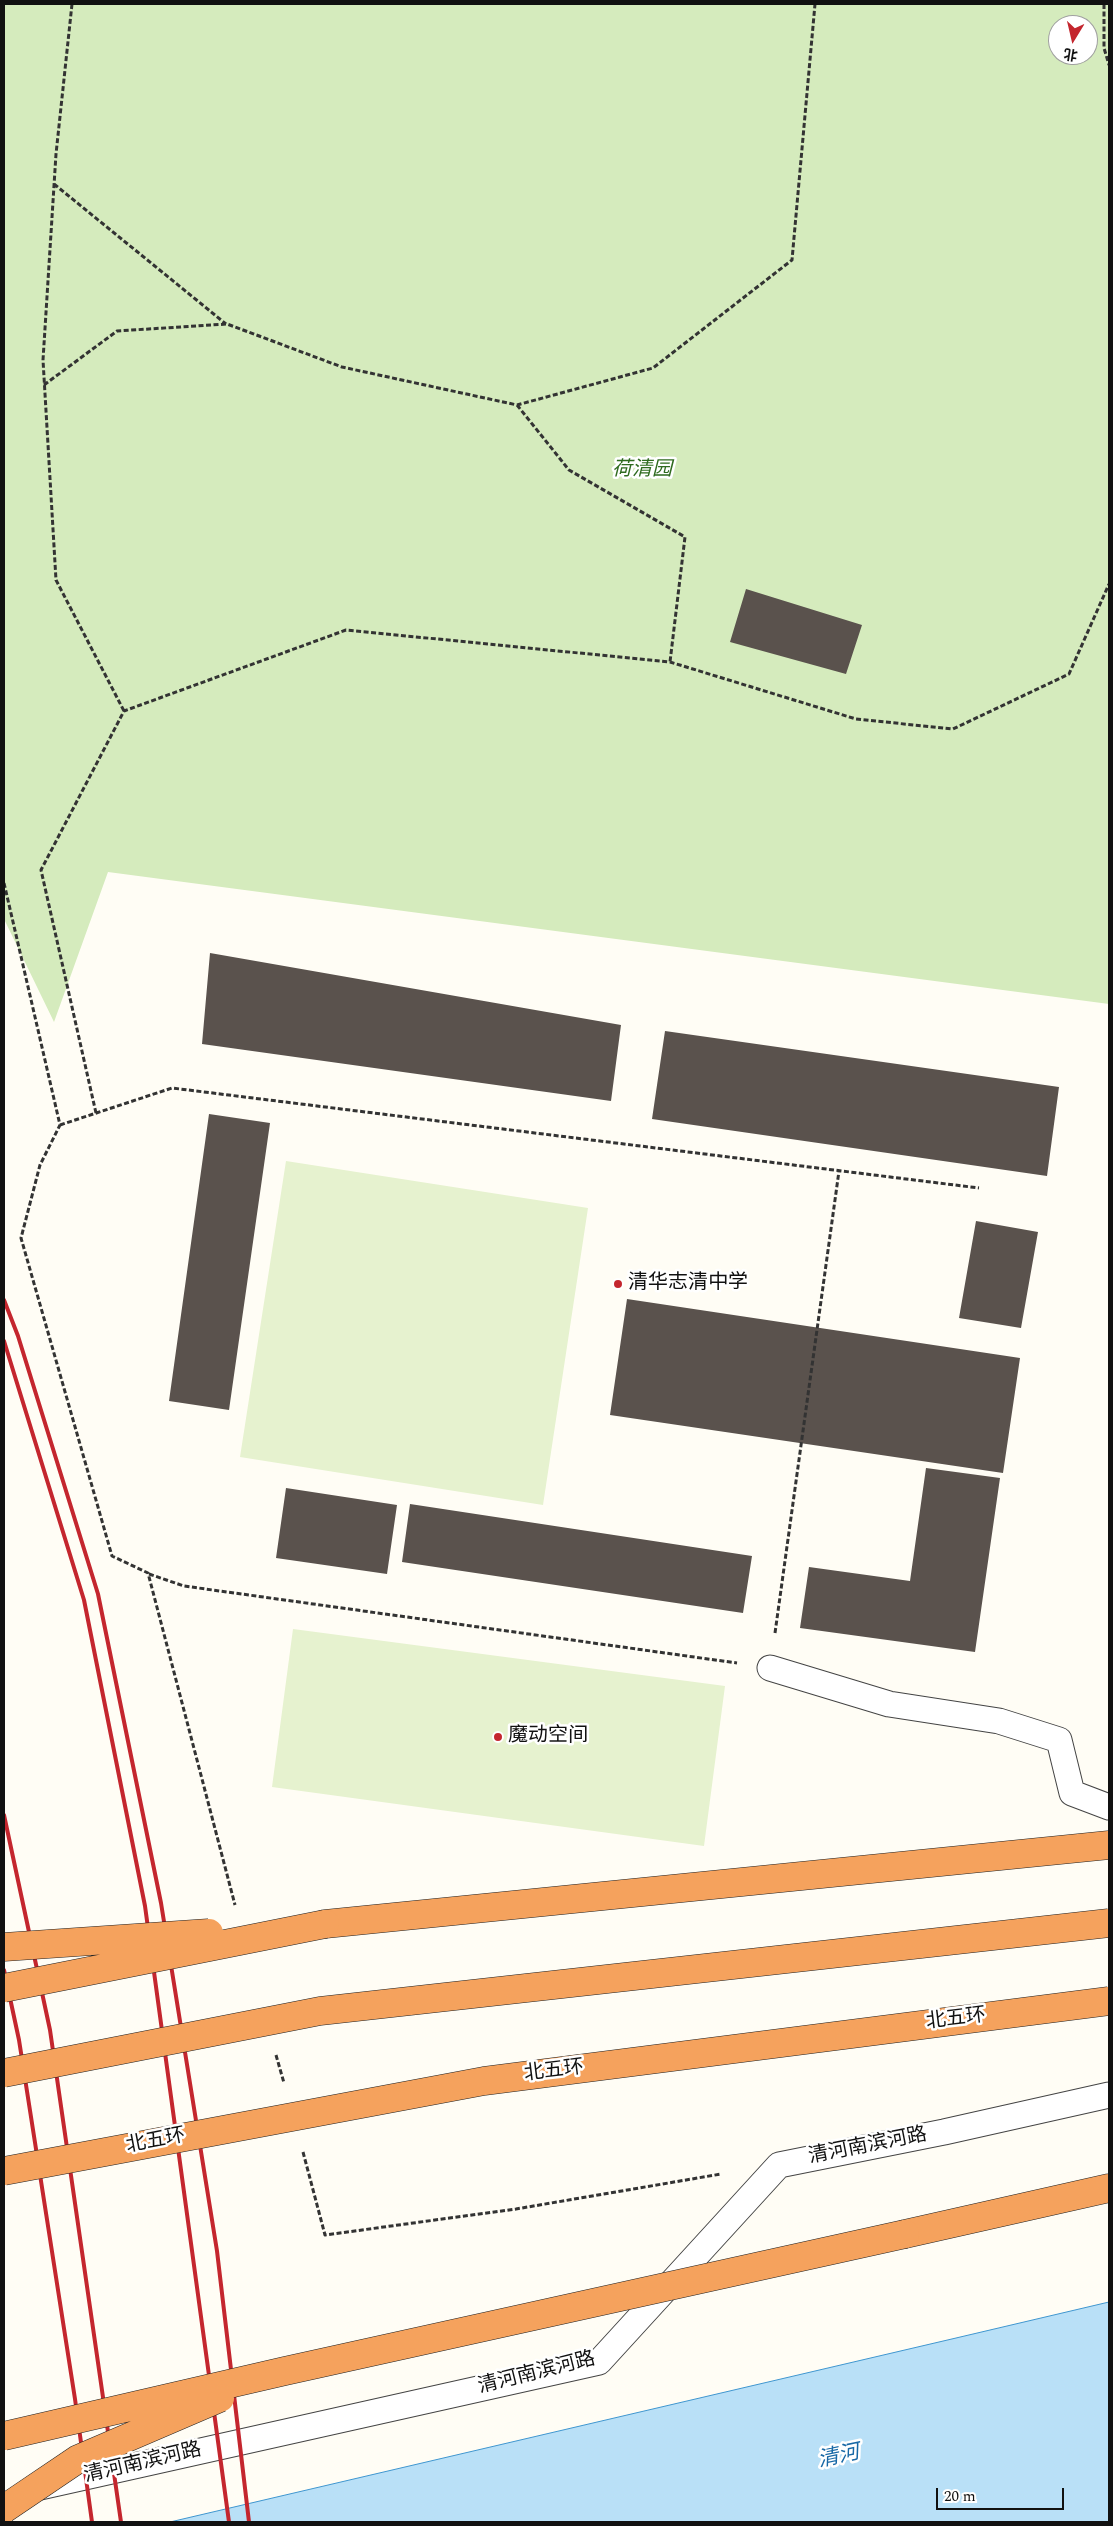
<!DOCTYPE html>
<html>
<head>
<meta charset="utf-8">
<style>
  body { margin:0 }
  #map { position:relative; width:1113px; height:2526px; overflow:hidden; background:#fffdf5; font-family:Spectral,"Noto Sans SC",serif }
  canvas { display:block }
  .frame { position:absolute; inset:0; border:5px solid #111; pointer-events:none }
  .north { position:absolute; left:1048px; top:15px; width:50px; height:50px; box-sizing:border-box; background:#fff; border:1px solid #a0a0a0; border-radius:50%; rotate:189deg; font-size:14px; font-weight:700; line-height:20px; text-align:center; color:#111 }
  .north::after { content:''; display:block; margin:auto; width:18px; height:22px; background:#c4262e; clip-path:polygon(50% 0,100% 100%,50% 72%,0 100%) }
  .scale { position:absolute; left:936px; top:2488px; width:128px; height:22px; box-sizing:border-box; border:2px solid #111; border-top:0; padding-left:6px; font-size:15px; line-height:18px; white-space:nowrap; color:#111; -webkit-text-stroke:4px #fff; paint-order:stroke }
</style>
</head>
<body>
<div id="map">
<canvas width="1113" height="2526"></canvas>
<div class="frame"></div>
<div class="north">北</div>
<div class="scale">20 m</div>
</div>
<script>
const context = document.querySelector('canvas').getContext('2d');
context.lineJoin = 'round';
function fill(path, color) { context.fillStyle = color; context.fill(path, 'evenodd'); }
const shape = rows => new Path2D(rows.map(r => 'M' + r).join(''));
function trace(path, color, width, dash) { context.strokeStyle = color; context.lineWidth = width; context.lineCap = dash ? 'butt' : 'round'; context.setLineDash(dash || []); context.stroke(path); }
function label(font, color, halo, rows, align = 'center') {
  context.font = font + ' Spectral,"Noto Sans SC",serif'; context.lineWidth = 5; context.setLineDash([]); context.textBaseline = 'middle'; context.strokeStyle = halo; context.fillStyle = color; for (const [text, x, y, turn = 0] of rows) {
    context.save(); context.translate(x, y); context.rotate((+turn || 0) * Math.PI / 180); context.textAlign = isNaN(turn) ? turn : align; if (halo) context.strokeText(text, 0, 0); context.fillText(text, 0, 0); context.restore();
  }
}
const green = shape([
  [4,4,1109,4,1109,1004,108,872,54,1022,4,919],
  [1058,25,1088,25,1088,55,1058,55]
]);
const pitch = shape([
  [286,1161,588,1208,543,1505,240,1457],
  [293,1629,725,1686,704,1846,272,1787]
]);
const water = shape([
  [1109,2302,1109,2522,170,2522,956,2338,1109,2302]
]);
const building = shape([
  [746,589,862,625,846,674,730,642],
  [210,953,621,1025,611,1101,202,1044],
  [665,1031,1059,1087,1047,1176,652,1119],
  [209,1114,270,1123,229,1410,169,1401],
  [976,1221,1038,1232,1021,1328,959,1318],
  [627,1299,1020,1358,1003,1473,610,1415],
  [926,1468,1000,1478,975,1652,800,1628,809,1567,910,1581],
  [286,1488,397,1505,387,1574,276,1558],
  [410,1504,752,1556,743,1613,402,1562]
]);
const path = shape([
  [72,4,56,154,43,360,56,580,124,711],
  [1104,4,1104,48,1109,65],
  [54,184,226,324],
  [44,385,117,331,227,324,342,367,517,405,653,368,792,260,815,4],
  [517,405,569,470,685,537,670,662],
  [4,883,60,1125,40,1165,21,1238,112,1556,148,1573,235,1905],
  [96,1113,41,870,124,711,346,630,670,662,856,719,953,729,1069,674,1109,584],
  [60,1125,172,1088,979,1188],
  [149,1574,184,1586,737,1663],
  [775,1633,839,1171],
  [276,2055,284,2083],
  [303,2152,325,2235,516,2209,721,2174]
]);
const lane = shape([
  [770,1668,889,1704,999,1721,1059,1740,1072,1793,1109,1807],
  [40,2487,599,2362,779,2165,944,2132,1109,2095]
]);
const highway = shape([
  [325,1924,1109,1845],
  [905,2234,1109,2188]
]);
const rail = shape([
  [4,1300,18,1336,98,1594,161,1903,217,2251,249,2522],
  [4,1341,84,1600,145,1906,229,2522],
  [4,1815,50,2030,121,2522],
  [4,1970,19,2040,75,2399,92,2522]
]);
const highwayBridge = shape([
  [4,1947,209,1933],
  [4,1988,325,1924],
  [4,2073,320,2011,1109,1923],
  [4,2171,484,2081,1109,2001],
  [4,2436,285,2371,905,2234],
  [4,2509,78,2459,220,2398]
]);
const markers = [
  [618,1284,5,"#c4262e"],
  [498,1737,5,"#c4262e"]
];
const parkNames = [
  ["荷清园",642,471]
];
const poiNames = [
  ["清华志清中学",628,1284],
  ["魔动空间",508,1737]
];
const streetNames = [
  ["北五环",956,2020,-7],
  ["北五环",554,2072,-7],
  ["北五环",156,2142,-11],
  ["清河南滨河路",868,2147,-11],
  ["清河南滨河路",537,2374,-14],
  ["清河南滨河路",143,2464,-13]
];
const waterNames = [
  ["清河",839,2458,-12]
];
fill(green, '#d5ebbd');
fill(pitch, '#e6f2cf');
fill(water, '#b9e0f7');
trace(water, '#3f96cf', 1);
fill(building, '#5a524d');
trace(lane, '#444', 27);
trace(highway, '#222', 29);
trace(path, '#333', 3, [5, 2.5]);
trace(lane, '#fff', 25);
trace(highway, '#f5a25d', 28);
trace(rail, '#c4262e', 4);
trace(highwayBridge, '#222', 29, []);
trace(highwayBridge, '#f5a25d', 28);
for (const [x, y, r, color] of markers) { const dot = new Path2D(); dot.arc(x, y, r, 0, 2 * Math.PI); context.fillStyle = color; context.fill(dot); trace(dot, '#fff', 2); }
label('italic 20px', '#2f6b1f', '#fff', parkNames);
label('20px', '#111', '#fff', poiNames, 'left');
label('20px', '#111', '#fff', streetNames);
label('italic 21px', '#1768a6', '#fff', waterNames);
</script>
</body>
</html>
